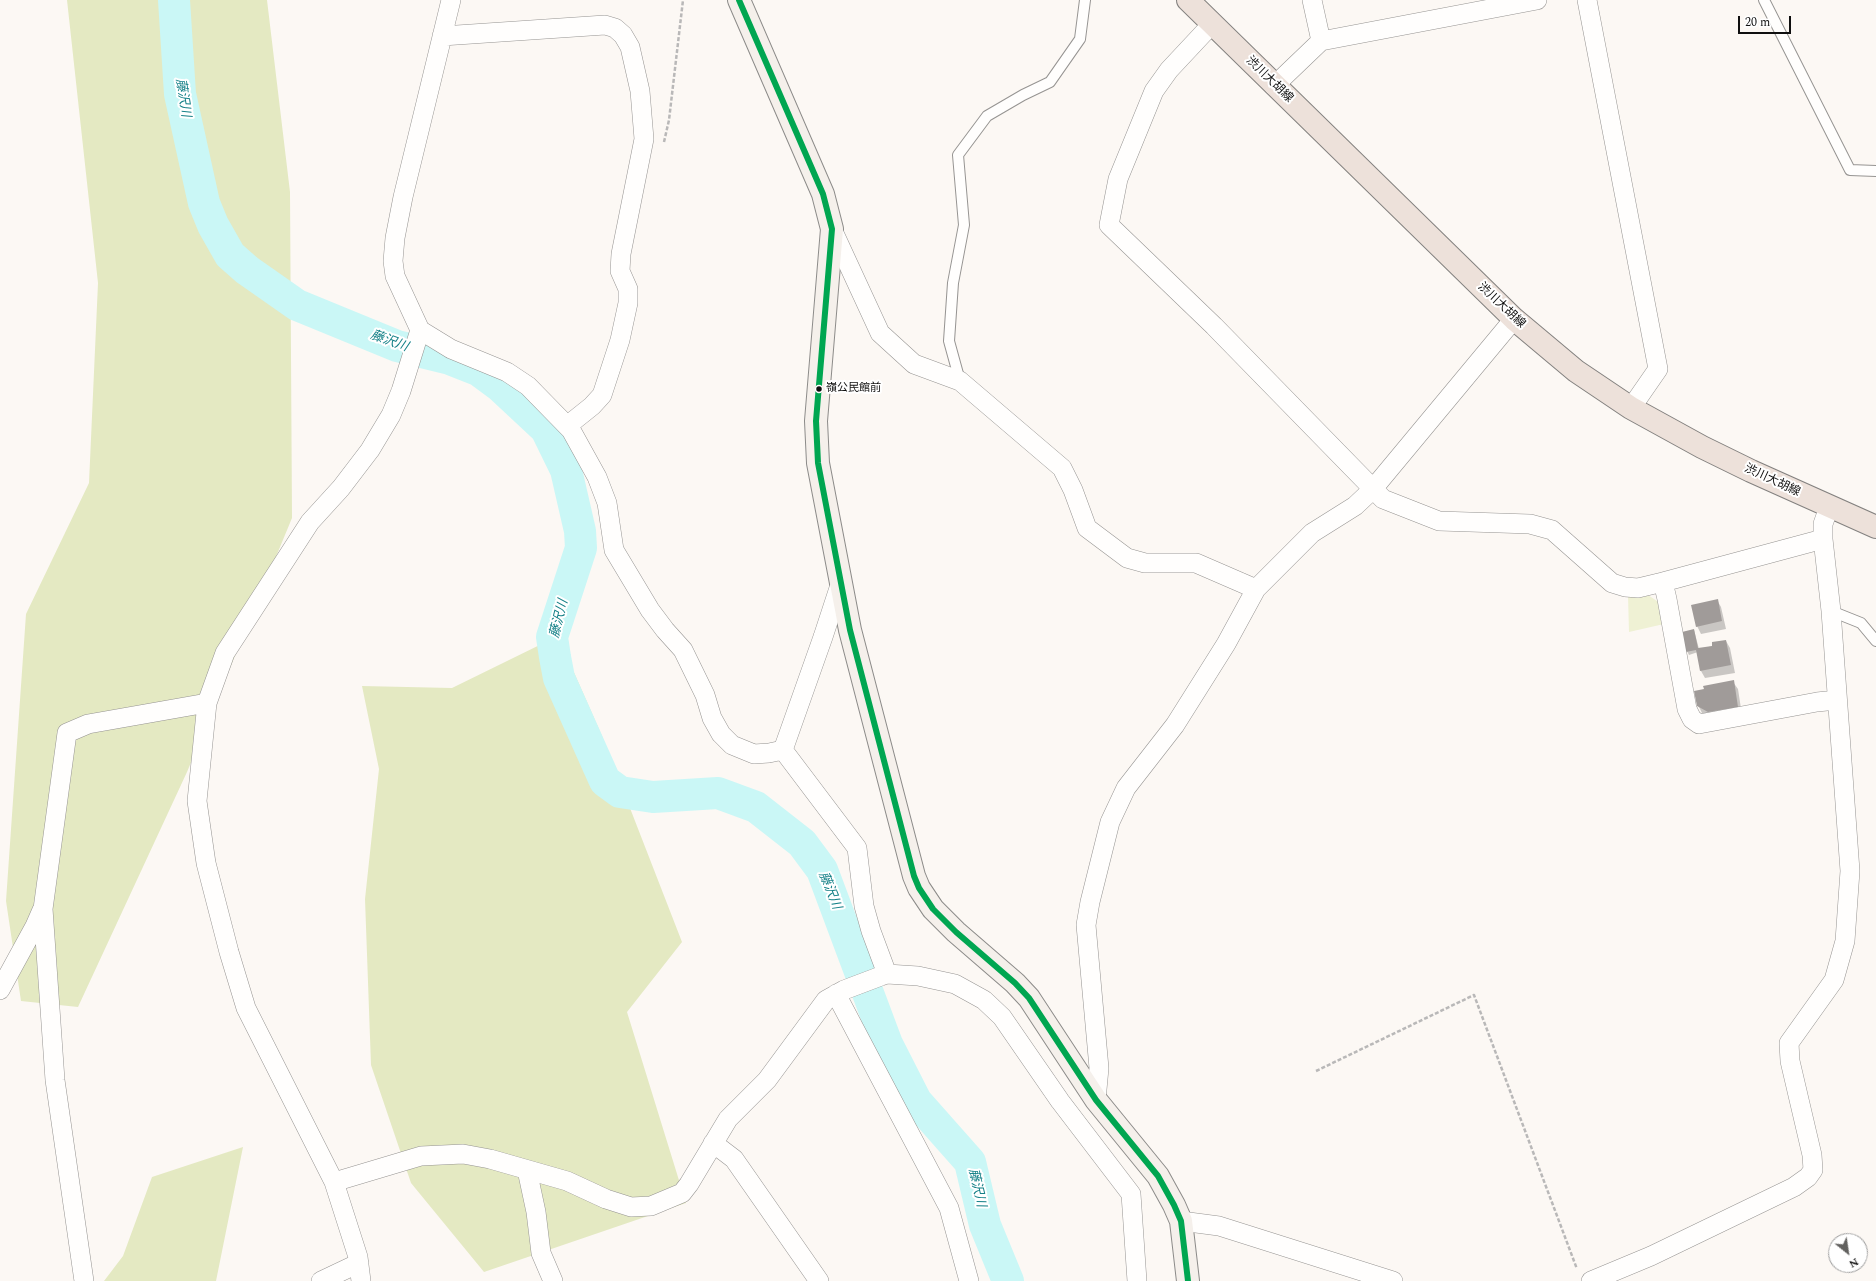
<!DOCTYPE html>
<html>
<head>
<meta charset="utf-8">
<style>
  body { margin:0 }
  #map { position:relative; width:1876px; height:1281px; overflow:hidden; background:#fcf8f4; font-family:Spectral,serif }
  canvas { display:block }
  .north { position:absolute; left:1828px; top:1233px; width:40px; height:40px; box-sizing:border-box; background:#fff; border:1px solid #9f9f9f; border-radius:50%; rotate:150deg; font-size:11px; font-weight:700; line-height:16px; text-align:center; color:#0f0f0f }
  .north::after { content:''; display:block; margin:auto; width:14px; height:18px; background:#62615f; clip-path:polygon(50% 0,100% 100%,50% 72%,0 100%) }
  .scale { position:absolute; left:1738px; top:16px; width:53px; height:18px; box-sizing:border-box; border:2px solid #0f0f0f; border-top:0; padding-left:5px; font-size:12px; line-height:14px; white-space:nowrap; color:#0f0f0f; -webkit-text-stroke:3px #fff; paint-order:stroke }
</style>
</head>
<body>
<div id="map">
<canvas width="1876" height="1281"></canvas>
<div class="north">N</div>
<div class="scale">20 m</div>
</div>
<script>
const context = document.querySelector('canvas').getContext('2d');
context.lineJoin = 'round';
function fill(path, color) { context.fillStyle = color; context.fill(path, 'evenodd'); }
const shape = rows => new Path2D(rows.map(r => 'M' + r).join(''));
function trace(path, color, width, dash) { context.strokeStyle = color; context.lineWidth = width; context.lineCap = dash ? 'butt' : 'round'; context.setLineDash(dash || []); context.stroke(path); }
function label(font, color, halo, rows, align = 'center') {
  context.font = font + ' Spectral,"Noto Sans JP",serif'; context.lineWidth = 4; context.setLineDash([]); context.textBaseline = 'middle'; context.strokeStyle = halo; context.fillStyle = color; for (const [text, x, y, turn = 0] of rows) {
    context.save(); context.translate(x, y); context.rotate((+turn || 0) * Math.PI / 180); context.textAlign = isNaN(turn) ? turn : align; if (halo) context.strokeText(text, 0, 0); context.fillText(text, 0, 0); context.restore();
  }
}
const green = shape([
  [1648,595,1660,603,1664,624,1629,632,1628,596,1644,597]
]);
const forest = shape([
  [67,0,267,0,290,192,292,518,187,772,78,1007,21,1001,6,901,26,614,89,483,98,283],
  [558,636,602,736,682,942,627,1012,686,1203,484,1272,411,1183,371,1065,365,899,379,769,362,686,452,688],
  [243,1147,216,1281,104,1281,123,1256,152,1177]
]);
const shadow = shape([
  [1717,600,1721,607,1726,629,1701,634,1697,626],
  [1694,630,1699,649,1713,646,1726,641,1730,648,1735,673,1705,678,1701,671,1698,652,1689,655,1687,651],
  [1733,682,1738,689,1742,715,1713,720,1702,713,1698,705]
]);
const river = shape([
  [174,0,180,94,204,203,213,225,230,255,247,270,297,305,397,346,450,359,478,370,501,387,546,429,566,470,580,531,581,548,552,637,555,657,559,678,605,781,620,792,653,797,718,793,756,807,802,843,822,870,887,1044,916,1101,970,1162,985,1225,1008,1281]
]);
const building = shape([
  [1718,599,1722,621,1696,627,1691,605],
  [1694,629,1698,648,1712,646,1712,642,1726,640,1731,665,1700,671,1696,650,1686,652,1682,632],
  [1734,680,1738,707,1708,712,1697,706,1694,691,1704,689,1703,686]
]);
const path = shape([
  [664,142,669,120,683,0],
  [1316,1071,1474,995,1577,1269]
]);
const lane = shape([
  [1764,0,1850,170,1876,171],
  [960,381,949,341,953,283,964,225,958,155,987,116,1023,95,1050,82,1080,39,1085,0],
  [1831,611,1861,623,1876,641]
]);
const street = shape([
  [451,0,403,197,395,238,393,261,395,276,420,330,451,349,507,372,528,386,571,430,597,477,607,503,614,550,650,610,665,630,683,650,705,695,712,718,721,734,732,745,754,754,769,753,783,750,823,637,841,582],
  [1312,0,1321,41],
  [1587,0,1658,369,1631,408],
  [1212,24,1169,70,1154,91,1118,179,1109,225,1214,326,1383,499,1439,521,1530,524,1552,530,1612,583,1625,587,1638,588,1663,582,1823,539],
  [442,36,605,25,615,28,623,35,630,47,640,91,644,139,621,254,620,271,628,289,628,303,620,340,602,395,592,406,567,426],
  [1274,86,1321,41,1537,0],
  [832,229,880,333,914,364,960,381,1062,468,1073,490,1087,528,1127,558,1145,563,1196,563,1256,589],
  [1663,582,1667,599,1687,709,1692,719,1699,724,1817,702,1836,700],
  [783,750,857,848,864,906,871,931,887,974],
  [0,990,35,926,42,910],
  [836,994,949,1208,969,1281],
  [1096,1100,1099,1068,1086,925,1090,902,1110,822,1126,788,1175,725,1226,644,1256,589,1312,533,1355,506,1372,490,1514,319],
  [713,1143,734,1159,819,1281],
  [527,1170,536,1212,541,1253,553,1281],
  [334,1182,421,1156,463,1154,490,1159,567,1181,606,1199,631,1207,651,1206,682,1193,689,1184,728,1119,767,1080,826,1000,844,990,881,976,887,974,918,976,955,984,984,1000,1002,1017,1060,1101,1131,1194,1137,1281],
  [1181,1221,1219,1226,1393,1281],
  [84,1281,55,1080,43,909,67,733,88,724,207,703],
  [321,1281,359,1263],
  [361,1281,358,1257,334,1182,246,1008,229,952,206,863,197,801,207,703,225,653,310,522,341,488,370,450,391,415,401,391,420,330],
  [1591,1281,1651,1256,1794,1187,1808,1177,1813,1170,1812,1155,1790,1061,1789,1043,1834,980,1845,941,1850,871,1831,611,1823,539,1823,524,1829,507]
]);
const secondary = shape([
  [739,0,823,194,832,229,816,421,818,463,850,630,914,876,919,888,933,909,956,932,1015,983,1029,998,1096,1100,1158,1176,1174,1205,1181,1221,1188,1281]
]);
const primary = shape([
  [1188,0,1514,319,1576,371,1631,408,1702,447,1751,471,1876,527]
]);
const bus1 = shape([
  [739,0,823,194,832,229,816,421,818,463,850,630,914,876,919,888,933,909,956,932,1015,983,1029,998,1096,1100,1158,1176,1174,1205,1181,1221,1188,1281]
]);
const markers = [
  [819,389,3.5,"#0f0f0f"]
];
const busNames = [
  ["嶺公民館前",826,389]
];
const streetNames = [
  ["渋川大胡線",1269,80,44],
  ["渋川大胡線",1501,306,43],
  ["渋川大胡線",1772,481,25]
];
const waterNames = [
  ["藤沢川",182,98,81],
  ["藤沢川",389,342,20],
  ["藤沢川",560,619,-76],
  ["藤沢川",829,891,68],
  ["藤沢川",976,1188,77]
];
fill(green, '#eff1d4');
fill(forest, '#e4e9c2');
fill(shadow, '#0003');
trace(river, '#caf7f6', 32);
fill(building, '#a09b99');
trace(lane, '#969492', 12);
trace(street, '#969492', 20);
trace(secondary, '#8c8b89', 24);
trace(primary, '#83817f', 24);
trace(path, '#b9b8b8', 2.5, [4, 2]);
trace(lane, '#fffefd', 10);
trace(street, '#fffefd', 19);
trace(secondary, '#f5f0eb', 22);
trace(primary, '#ede1da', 22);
trace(bus1, '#00a651', 6);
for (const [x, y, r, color] of markers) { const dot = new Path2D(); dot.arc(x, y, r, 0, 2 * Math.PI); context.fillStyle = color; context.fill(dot); trace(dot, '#fff', 1.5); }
label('11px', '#0f0f0f', '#fff', busNames, 'left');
label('12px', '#0f0f0f', '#fff', streetNames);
label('italic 13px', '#148087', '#fff', waterNames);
</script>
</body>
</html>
